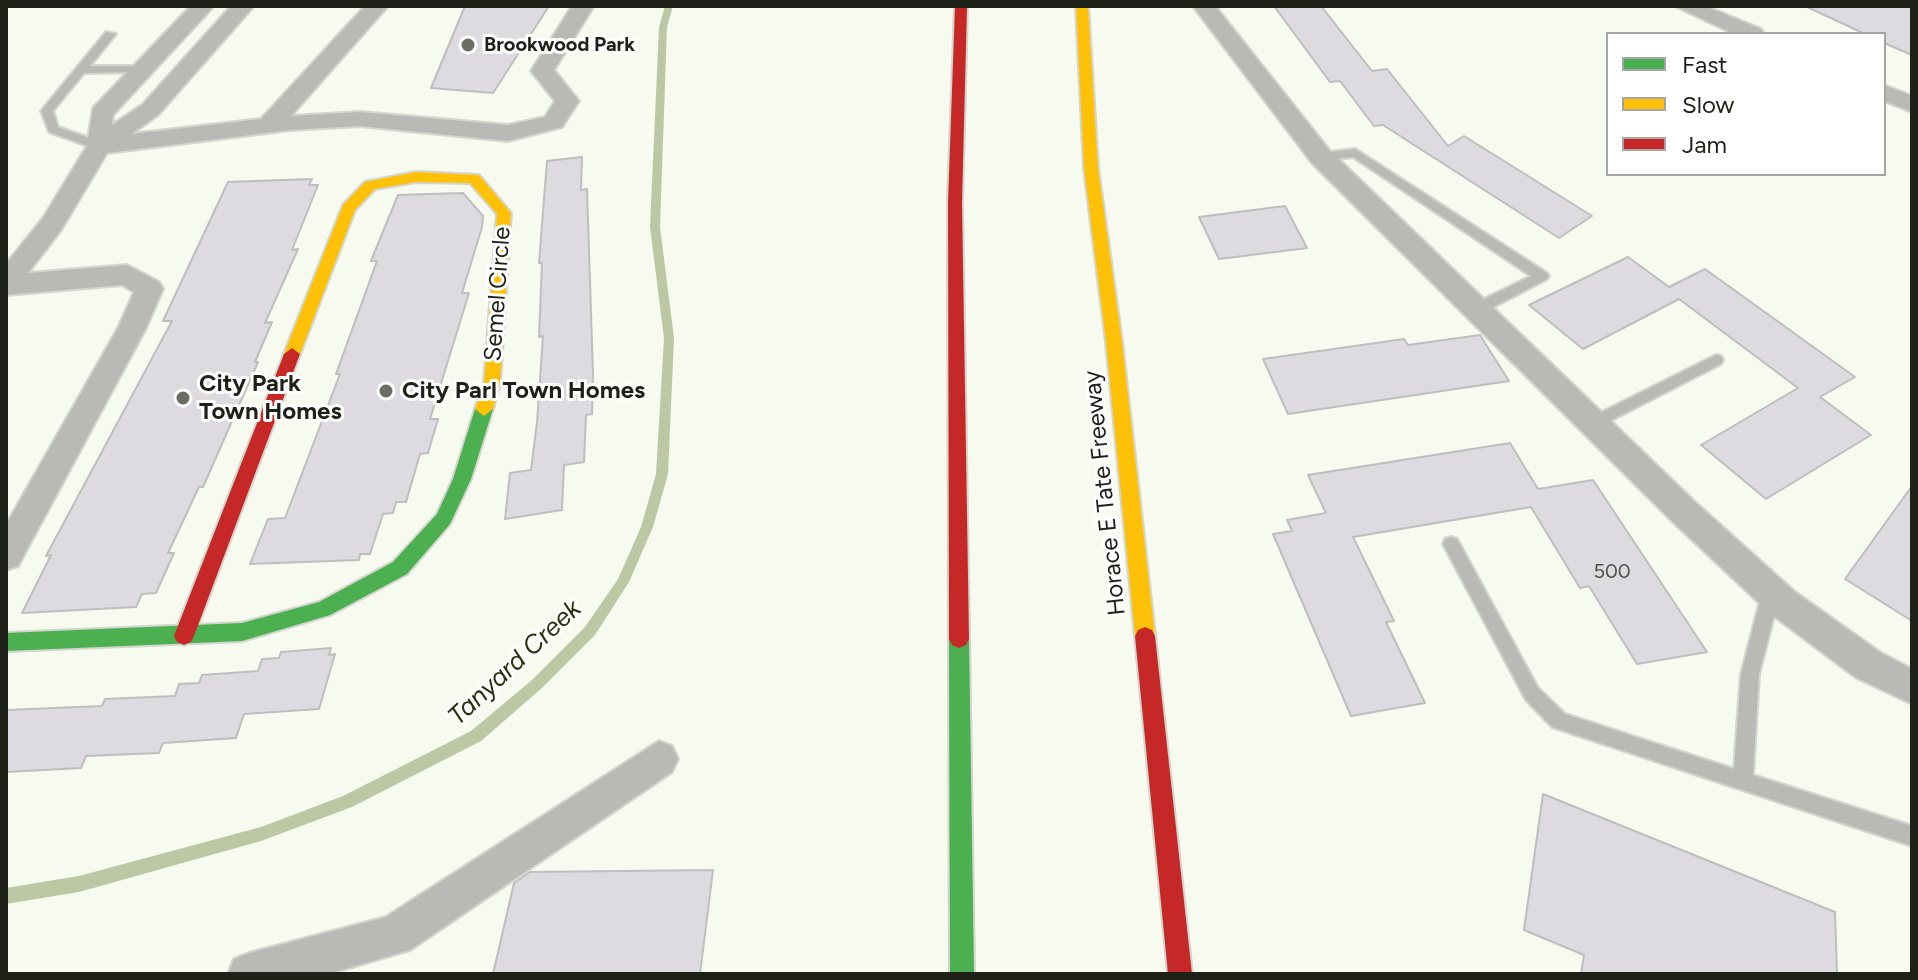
<!DOCTYPE html>
<html>
<head>
<meta charset="utf-8">
<style>
  body { margin:0 }
  #map { position:relative; width:1918px; height:980px; overflow:hidden; background:#f6faef; font-family:Figtree,sans-serif }
  canvas { display:block }
  .frame { position:absolute; inset:0; border:8px solid #1e2118; pointer-events:none }
  .legend { position:absolute; left:1606px; top:32px; width:280px; height:144px; box-sizing:border-box; background:#fff; border:2px solid #a5a6a3; margin:0; padding:10px 14px; list-style:none; font-size:24px; color:#1e2118 }
  .legend li { display:flex; align-items:center; gap:16px; height:40px }
  .legend b { width:40px; border:2px solid #a5a6a3 }
</style>
</head>
<body>
<div id="map">
<canvas width="1918" height="980"></canvas>
<div class="frame"></div>
<ul class="legend">
<li><b style="height:10px;background:#4caf50"></b>Fast</li>
<li><b style="height:10px;background:#ffc107"></b>Slow</li>
<li><b style="height:10px;background:#c62828"></b>Jam</li>
</ul>
</div>
<script>
const context = document.querySelector('canvas').getContext('2d');
context.lineJoin = 'round';
const shape = rows => new Path2D(rows.map(r => 'M' + r).join(''));
function fill(path, color) { context.fillStyle = color; context.fill(path, 'evenodd'); }
function trace(path, color, width, dash) { context.strokeStyle = color; context.lineWidth = width; context.lineCap = dash ? 'butt' : 'round'; context.setLineDash(dash || []); context.stroke(path); }
function label(font, color, halo, rows, align = 'center') {
  context.font = font + ' Figtree,sans-serif'; context.lineWidth = 6; context.setLineDash([]); context.textBaseline = 'middle'; context.strokeStyle = halo; context.fillStyle = color; for (const [text, x, y, turn = 0] of rows) {
    context.save(); context.translate(x, y); context.rotate((+turn || 0) * Math.PI / 180); context.textAlign = isNaN(turn) ? turn : align; if (halo) context.strokeText(text, 0, 0); context.fillText(text, 0, 0); context.restore();
  }
}
const stream = shape([
  [665,6,673,6,667,27,660,227,674,338,668,474,653,527,629,582,595,635,542,688,481,741,352,807,261,841,79,892,6,904,6,888,79,876,261,827,343,796,471,731,532,680,585,627,618,579,641,527,656,474,664,338,650,227,659,27,665,6]
]);
const building = shape([
  [465,6,549,6,493,93,431,88,465,6],
  [1274,6,1321,6,1372,71,1387,69,1448,146,1464,136,1592,216,1559,238,1383,125,1374,126,1340,81,1330,82,1274,6],
  [1805,6,1912,6,1912,55,1884,43,1884,34,1865,34,1805,6],
  [582,157,581,190,587,189,593,374,592,414,586,415,584,462,564,465,562,510,505,519,510,473,531,470,537,422,543,336,539,337,542,263,539,263,547,161,582,157],
  [312,179,309,185,318,185,292,250,298,249,265,323,272,322,255,362,258,362,203,487,199,487,168,553,174,553,156,593,142,594,136,607,22,613,51,555,46,556,172,321,163,321,228,182,312,179],
  [463,193,483,216,482,227,462,293,469,293,430,419,438,419,428,453,420,454,406,502,396,502,393,513,383,514,370,554,360,554,359,560,250,564,268,519,285,518,340,374,336,374,377,261,371,261,398,195,463,193],
  [1285,206,1307,248,1219,259,1199,217,1285,206],
  [1628,257,1669,287,1705,269,1855,377,1820,397,1871,435,1766,499,1701,445,1798,388,1679,299,1583,349,1529,305,1628,257],
  [1480,335,1509,381,1288,414,1263,359,1404,339,1408,345,1480,335],
  [1510,443,1538,489,1593,480,1707,652,1637,664,1589,586,1580,588,1531,507,1353,537,1394,621,1386,622,1425,703,1351,716,1273,534,1292,531,1287,520,1326,513,1308,475,1510,443],
  [1912,486,1912,621,1845,579,1912,486],
  [331,648,329,655,335,654,319,709,244,714,236,738,163,743,159,753,86,756,81,768,6,772,6,710,102,706,105,699,175,696,179,684,199,683,202,675,258,671,262,659,279,658,281,652,331,648],
  [1543,794,1835,912,1837,974,1581,974,1584,955,1524,930,1543,794],
  [713,870,700,974,493,974,514,883,530,872,713,870]
]);
const lane = shape([
  [106,32,116,34,90,66,145,66,151,69,145,72,84,73,53,111,58,127,103,143,105,146,99,150,49,132,41,111,106,32],
  [1355,149,1547,273,1549,276,1547,279,1482,313,1472,313,1470,309,1472,305,1531,276,1353,157,1321,161,1315,157,1321,153,1355,149],
  [1716,355,1721,356,1723,360,1721,364,1598,427,1588,427,1585,423,1588,419,1716,355],
  [1451,537,1457,539,1538,688,1565,714,1734,769,1741,674,1762,593,1765,588,1771,586,1777,588,1780,593,1759,674,1753,775,1912,826,1912,846,1552,727,1526,700,1443,544,1445,539,1451,537]
]);
const street = shape([
  [191,6,214,6,113,115,112,125,142,105,231,6,254,6,158,115,131,134,261,119,365,6,388,6,291,116,360,112,508,125,545,117,555,101,531,71,572,6,594,6,554,70,579,101,562,127,508,141,360,126,290,130,107,153,61,230,28,273,127,265,159,282,163,289,146,328,18,566,6,570,6,525,118,328,134,292,122,285,6,295,6,264,43,218,87,146,93,108,191,6],
  [1193,6,1215,6,1330,151,1695,502,1795,592,1881,653,1912,669,1912,704,1855,677,1771,614,1673,522,1312,163,1193,6],
  [1675,6,1705,6,1761,29,1764,34,1734,34,1675,6],
  [1884,85,1912,96,1912,112,1884,101,1884,85],
  [659,741,672,746,678,759,672,772,410,950,328,974,228,974,234,959,249,953,386,917,659,741]
]);
const fast = shape([
  [484,402,493,409,471,479,450,524,407,574,330,615,242,641,6,651,6,633,242,623,319,602,393,562,437,514,453,479,475,409,484,402],
  [959,630,966,633,969,639,974,974,950,974,949,639,952,633,959,630]
]);
const slow = shape([
  [1076,6,1088,6,1098,168,1122,342,1155,636,1152,642,1145,645,1138,642,1135,636,1106,342,1084,168,1076,6],
  [416,172,479,175,511,213,500,383,493,409,484,416,475,409,484,383,497,214,470,183,416,182,375,189,355,210,300,354,292,360,284,354,343,205,365,182,416,172]
]);
const jam = shape([
  [955,6,967,6,962,203,969,639,966,645,959,648,952,645,949,639,948,203,955,6],
  [292,348,300,354,194,636,191,642,184,645,177,642,174,636,284,354,292,348],
  [1145,627,1152,630,1155,636,1192,974,1168,974,1135,636,1138,630,1145,627]
]);
const markers = [
  [468,45,8,"#6a6d63"],
  [386,391,8,"#6a6d63"],
  [183,398,8,"#6a6d63"]
];
const farPoinames = [
  ["Brookwood Park",484,45]
];
const numberNames = [
  ["500",1612,572]
];
const streetNames = [
  ["Semel Circle",498,294,-86],
  ["Horace E Tate Freeway",1105,493,-96]
];
const poiNames = [
  ["City Park",199,384],
  ["Town Homes",199,412],
  ["City Parl Town Homes",402,391]
];
const waterNames = [
  ["Tanyard Creek",515,663,-43]
];
fill(stream, '#bcc8a3');
fill(building, '#dddbdf');
trace(building, '#bebebe', 2);
trace(lane, '#d3d6cd', 4);
trace(street, '#d3d6cd', 4);
trace(fast, '#d3d6cd', 4);
trace(slow, '#d3d6cd', 4);
trace(jam, '#d3d6cd', 4);
fill(lane, '#b9bab6');
fill(street, '#b9bab6');
fill(fast, '#4caf50');
fill(slow, '#ffc107');
fill(jam, '#c62828');
for (const [x, y, r, color] of markers) { const dot = new Path2D(); dot.arc(x, y, r, 0, 2 * Math.PI); context.fillStyle = color; context.fill(dot); trace(dot, '#fff', 3); }
label('bold 20px', '#1e2118', '#fff', farPoinames, 'left');
label('20px', '#4e504a', null, numberNames);
label('24px', '#1e2118', '#fff', streetNames);
label('bold 24px', '#1e2118', '#fff', poiNames, 'left');
label('italic 26px', '#28320d', '#fff', waterNames);
</script>
</body>
</html>
